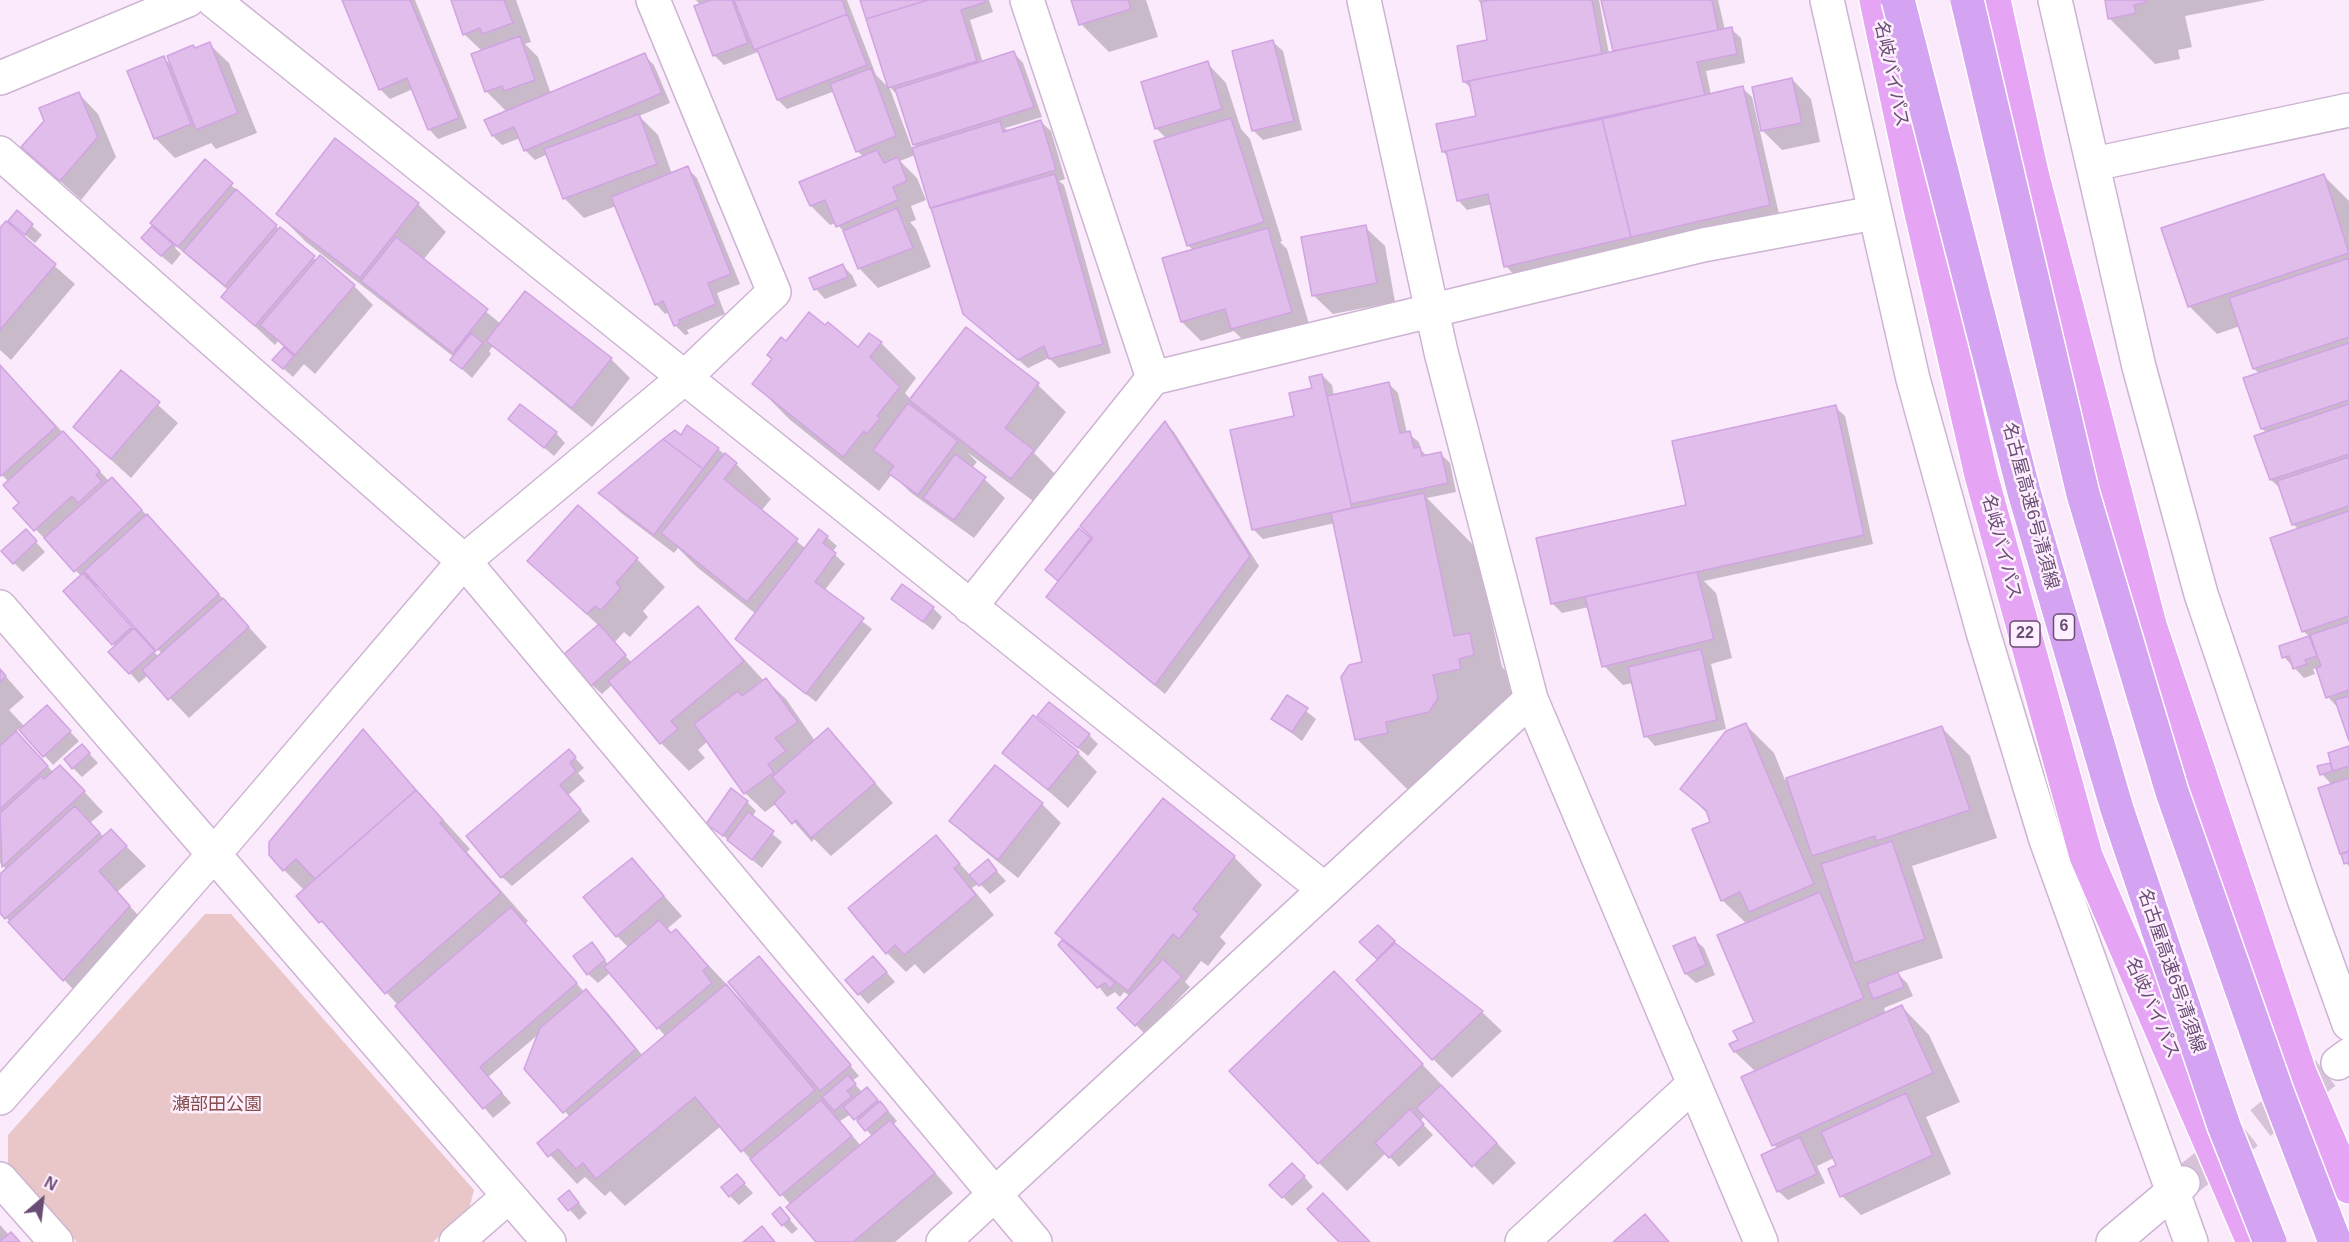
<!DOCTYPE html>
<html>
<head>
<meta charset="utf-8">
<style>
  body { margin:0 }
  #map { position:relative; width:2349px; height:1242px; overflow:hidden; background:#fbe9fc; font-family:Arial,sans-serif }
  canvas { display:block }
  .north { position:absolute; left:12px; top:1170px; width:60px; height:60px; -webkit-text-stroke:4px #feeffe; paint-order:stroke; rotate:28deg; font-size:16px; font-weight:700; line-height:24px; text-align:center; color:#6a4d75 }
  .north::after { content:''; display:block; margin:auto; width:21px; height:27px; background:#6a4d75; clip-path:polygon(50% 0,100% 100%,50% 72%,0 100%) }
</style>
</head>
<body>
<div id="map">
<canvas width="2349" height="1242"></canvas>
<div class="north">N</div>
</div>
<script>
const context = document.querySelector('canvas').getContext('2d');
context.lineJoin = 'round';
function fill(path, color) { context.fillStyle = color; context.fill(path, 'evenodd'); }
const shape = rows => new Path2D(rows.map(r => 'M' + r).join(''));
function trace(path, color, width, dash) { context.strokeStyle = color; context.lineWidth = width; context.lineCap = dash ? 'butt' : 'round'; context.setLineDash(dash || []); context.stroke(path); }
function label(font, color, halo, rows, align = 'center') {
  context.font = font + ' Arial,"Noto Sans JP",sans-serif'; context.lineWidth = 5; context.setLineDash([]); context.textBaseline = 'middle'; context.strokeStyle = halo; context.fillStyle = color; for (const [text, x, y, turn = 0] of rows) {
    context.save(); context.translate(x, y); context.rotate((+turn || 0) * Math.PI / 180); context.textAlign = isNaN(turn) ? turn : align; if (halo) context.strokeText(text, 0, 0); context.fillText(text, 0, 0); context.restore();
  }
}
const green = shape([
  [205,914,231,914,474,1190,469,1209,433,1242,77,1242,8,1164,8,1135]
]);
const shadow = shape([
  [344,0,415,0,467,128,438,139,429,129,413,89,390,99,380,89],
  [452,0,516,0,531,42,525,44,538,57,551,94,644,55,654,65,670,103,639,116,658,135,672,174,687,168,697,178,740,284,717,293,725,314,687,330,689,334,685,335,675,325,670,312,665,314,656,304,616,206,584,218,565,199,548,154,535,160,525,150,520,138,502,145,493,136,507,112,486,91,482,51,464,34],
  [696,0,847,0,876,75,890,89,913,151,917,148,914,144,898,96,890,87,862,0,989,0,993,12,970,20,983,63,1014,53,1023,63,1042,117,1005,128,1009,132,1041,122,1051,131,1065,179,1059,181,1064,185,1111,353,1059,368,1049,358,1028,368,964,313,915,155,900,161,917,178,926,200,911,206,916,220,910,222,916,229,931,267,878,288,859,268,846,234,836,223,830,225,811,206,864,157,857,151,835,91,787,109,778,100,758,52,724,65,714,55,701,6],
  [1073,0,1146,0,1158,37,1109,52,1081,24],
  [1478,0,1599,0,1609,54,1615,53,1603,0,1718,0,1725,30,1731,29,1741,38,1745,63,1706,71,1711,95,1742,88,1752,97,1779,214,1515,276,1506,266,1492,204,1467,210,1458,200,1449,157,1443,152,1478,117,1472,89,1464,82,1489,42,1483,6],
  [2106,0,2266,0,2185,16,2192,47,2178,50,2180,59,2155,64,2110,19],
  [1273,42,1283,51,1302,130,1263,140,1254,131,1234,52],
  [209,44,229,63,257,133,216,149,211,143,175,158,155,138,164,58,172,66,195,49],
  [1207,63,1226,83,1241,129,1250,139,1282,241,1280,242,1287,249,1311,331,1251,348,1234,331,1201,341,1182,322,1194,251,1188,245,1167,139,1157,129,1143,83],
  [1792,79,1811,99,1820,142,1782,150,1763,131],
  [79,94,98,114,116,157,81,200,23,147],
  [205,161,280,230,317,261,354,286,373,305,315,374,304,364,293,377,274,360,285,348,278,341,275,345,223,297,228,290,176,246,175,248,181,254,172,265,152,248,166,237],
  [2323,175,2349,201,2349,736,2340,710,2328,697,2317,668,2313,669,2315,674,2304,678,2284,657,2280,647,2310,637,2303,631,2299,530,2293,524,2281,489,2271,480,2256,437,2267,433,2262,429,2245,379,2260,374,2254,369,2240,326,2217,334,2189,306],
  [418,204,446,232,423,260,501,324,611,359,630,378,592,427,493,346,489,351,491,354,472,378,452,360,454,357,306,242,278,214],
  [17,212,42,235,35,243,19,230],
  [6,223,75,284,11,360,0,350,0,230],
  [1365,227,1385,246,1395,302,1333,314,1313,295],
  [843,266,852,275,857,286,825,299,816,289,811,279],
  [967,329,1038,385,1066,412,1034,453,1060,479,1040,506,967,452,977,462,972,468,1005,498,974,538,910,492,892,474,879,491,789,419,754,383,786,343,858,349,881,343,916,378,905,393,911,400],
  [0,366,109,481,131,498,267,647,189,718,148,675,139,683,130,673,116,647,65,591,81,576,15,508,21,503,9,482,0,473],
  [99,585,162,654,159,657,96,588],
  [121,372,178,423,131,478,75,427],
  [1322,375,1332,385,1334,396,1389,384,1398,393,1407,433,1419,442,1421,450,1427,456,1440,453,1450,463,1456,492,1427,498,1476,548,1502,667,1522,687,1410,792,1357,739,1364,663,1335,523,1263,539,1253,529,1296,417],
  [1835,407,1845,416,1873,544,1704,581,1716,593,1732,658,1711,664,1726,729,1655,746,1646,736,1633,683,1623,685,1604,666,1589,607,1562,613,1552,603,1688,506],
  [510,419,556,433,565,443,554,456],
  [1165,423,1174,432,1259,566,1165,694,1058,606,1059,583,1047,570,1092,541],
  [681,437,718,449,736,464,771,499,761,511,806,549,827,537,837,546,832,552,845,564,824,591,872,629,816,702,737,639,756,614,698,568,678,548,674,553,620,512,601,493],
  [35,541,45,552,23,572,3,552],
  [637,559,665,587,643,611,648,617,630,637,624,632,614,643,632,663,698,609,764,681,766,680,786,699,815,741,828,730,893,803,831,856,814,839,812,842,777,803,765,812,745,793,708,741,698,750,705,758,689,771,661,743,613,684,602,694,592,685,599,626,530,561],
  [893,599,933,608,942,617,933,630],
  [0,670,24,697,9,710,24,726,56,717,79,741,53,765,20,728,15,732,54,773,79,786,103,812,90,823,104,837,111,831,146,866,117,892,148,926,83,1000,0,911,0,876,7,870,0,863],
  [1288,697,1316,719,1302,741,1273,719],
  [1039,716,1089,735,1098,744,1088,756],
  [1746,725,1774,753,1785,780,1942,728,1970,756,1997,838,1912,866,1943,958,1897,973,1907,983,1913,996,1884,1008,1886,1014,1902,1007,1929,1035,1960,1102,1926,1117,1951,1174,1861,1215,1842,1196,1834,1158,1817,1166,1825,1183,1788,1200,1778,1191,1778,1149,1774,1145,1756,1072,1735,1052,1740,1041,1756,1023,1747,924,1722,900,1710,816,1682,789],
  [363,731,470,849,467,852,528,921,525,924,585,993,586,991,606,1011,643,1056,666,1037,611,972,598,983,588,974,592,944,609,965,629,948,617,936,632,860,682,916,667,929,672,934,676,931,751,1010,768,968,859,1076,852,1081,863,1093,867,1089,890,1113,897,1121,893,1125,953,1193,895,1242,818,1242,791,1205,721,1126,625,1206,610,1191,605,1196,585,1177,577,1184,539,1143,570,1117,525,1069,540,1033,488,1077,511,1103,493,1118,398,1005,298,896,304,890,284,870],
  [851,1114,873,1137,861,1146,840,1121],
  [82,746,98,763,82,777,73,768],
  [2349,747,2349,867,2341,853,2332,785,2322,774,2329,764,2335,770],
  [569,751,584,768,578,773,585,781,568,795,590,821,512,886,502,877],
  [1004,753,1078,753,1097,772,1068,808],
  [1163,800,1234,857,1262,885,1220,937,1226,943,1208,966,1201,961,1185,982,1190,987,1145,1034,1119,1008,1130,996,1124,992,1120,997,1115,992,1107,997,1069,948,1071,947,1057,933],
  [747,802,756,811,752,817,782,842,762,868,708,823],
  [1042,804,1061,823,1018,878,971,840,951,821],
  [935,837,971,876,988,862,1006,881,990,894,979,883,972,888,994,915,924,974,915,964,906,972,887,953],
  [1378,927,1397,946,1482,1012,1502,1031,1452,1078,1433,1059,1379,960,1362,942],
  [1694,939,1704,948,1715,975,1696,983,1686,974,1675,947],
  [883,968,895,982,868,1004,847,980],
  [1362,1001,1516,1163,1493,1185,1425,1116,1420,1121,1433,1135,1399,1167,1386,1153,1347,1191,1319,1163],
  [1302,1174,1313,1187,1292,1206,1271,1185],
  [737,1176,753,1193,739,1205,730,1196],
  [560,1199,578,1202,587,1213,579,1220],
  [789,1219,798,1229,792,1234,783,1225],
  [0,1225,9,1235,19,1242,0,1242]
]);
const building = shape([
  [342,0,410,0,459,118,428,130,407,78,379,90,342,0],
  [451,0,504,0,513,23,482,34,480,28,463,35,451,0],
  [711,0,732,0,748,43,713,56,694,6,711,0],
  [734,0,842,0,847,14,754,50,734,0],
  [860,0,928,0,866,19,860,0],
  [928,0,984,0,985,2,961,10,977,61,888,88,866,19,928,0],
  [1071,0,1128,0,1131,9,1079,25,1071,0],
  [1490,0,1592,0,1602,54,1463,82,1457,46,1487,40,1481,2,1490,0],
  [1601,0,1712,0,1718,30,1613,51,1601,0],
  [2105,0,2147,0,2147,2,2134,5,2136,13,2108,19,2105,0],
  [847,14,867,65,777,100,757,49,847,14],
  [1732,27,1737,54,1697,62,1705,95,1442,152,1436,124,1476,116,1469,81,1732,27],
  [520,36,535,80,504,91,502,86,485,92,471,54,520,36],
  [1273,40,1294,121,1252,131,1232,51,1273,40],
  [210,42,238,113,196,130,167,56,193,45,195,48,210,42],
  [1014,51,1034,107,913,145,895,89,1014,51],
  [645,53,662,93,524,151,514,127,492,136,484,120,645,53],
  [164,56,191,124,154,139,127,71,164,56],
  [1208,61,1222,109,1155,129,1141,82,1208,61],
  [871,68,896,136,856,152,830,84,871,68],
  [1792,78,1802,123,1761,131,1752,87,1792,78],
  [1743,86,1770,205,1631,237,1602,119,1743,86],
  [79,92,98,137,60,181,21,147,44,121,39,108,79,92],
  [639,114,657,164,563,199,544,149,639,114],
  [1231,118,1264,222,1187,246,1154,141,1231,118],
  [1602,119,1631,237,1504,267,1488,194,1457,201,1446,151,1602,119],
  [1041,120,1056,170,930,208,912,148,1000,121,1003,132,1041,120],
  [335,138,419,203,360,278,276,214,335,138],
  [877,150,884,163,898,157,907,181,893,187,898,200,836,227,825,200,810,206,799,182,877,150],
  [205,159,233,183,178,247,150,223,205,159],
  [688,166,731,274,708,283,716,304,679,320,680,324,674,326,663,301,655,305,611,197,688,166],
  [1055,174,1103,344,1049,359,1044,346,1018,360,963,314,931,208,1055,174],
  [2324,174,2349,253,2188,307,2161,228,2324,174],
  [236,189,277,225,225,286,183,251,236,189],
  [897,208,913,248,858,269,843,231,897,208],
  [17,210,33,224,25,235,8,221,17,210],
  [6,221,56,264,0,330,0,228,6,221],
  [1366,225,1377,283,1312,296,1301,237,1366,225],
  [152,226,173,244,161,256,141,238,152,226],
  [280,227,315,256,255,326,221,297,280,227],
  [1268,228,1292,312,1231,329,1225,309,1181,322,1162,258,1268,228],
  [396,237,488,309,453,353,361,281,396,237],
  [320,255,355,285,295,355,260,325,320,255],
  [2349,258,2349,337,2253,369,2229,298,2349,258],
  [843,264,848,277,814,290,809,278,843,264],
  [525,291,612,358,572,408,486,341,525,291],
  [809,312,825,325,828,322,858,347,869,333,882,342,870,357,900,387,877,416,880,418,867,434,864,431,843,457,752,384,772,359,767,355,781,337,786,341,809,312],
  [966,327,1039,383,1005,428,1034,450,1011,479,909,400,966,327],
  [471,333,483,343,462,369,450,360,471,333],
  [2349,343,2349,400,2261,429,2243,378,2349,343],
  [284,347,294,356,283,369,272,360,284,347],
  [0,365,56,427,1,476,0,475,0,365],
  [121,370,160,402,111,459,73,427,121,370],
  [1322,374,1352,508,1252,530,1230,430,1294,416,1289,393,1312,388,1309,377,1322,374],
  [1389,382,1400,433,1410,431,1414,448,1420,447,1422,456,1441,452,1448,483,1351,504,1327,396,1389,382],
  [908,403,958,441,918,495,888,473,894,466,873,450,908,403],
  [520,404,557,432,544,448,508,419,520,404],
  [2349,404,2349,454,2270,480,2254,436,2349,404],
  [1836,405,1864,535,1551,604,1536,538,1686,505,1672,441,1836,405],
  [1165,421,1250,556,1155,685,1046,597,1092,537,1080,526,1165,421],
  [687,425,719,448,703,469,663,439,675,430,681,435,687,425],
  [63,431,100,471,96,475,102,481,78,503,72,496,34,531,13,508,19,503,3,485,63,431],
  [663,439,703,469,654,535,598,493,663,439],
  [725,453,737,463,724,479,798,539,747,602,661,533,725,453],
  [955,454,986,477,954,520,923,498,955,454],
  [2349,457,2349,506,2292,525,2277,481,2349,457],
  [112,477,142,510,74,572,44,538,112,477],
  [1424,493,1454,636,1470,633,1474,655,1459,659,1461,669,1433,675,1438,698,1429,712,1386,722,1388,733,1355,740,1341,677,1349,665,1362,662,1331,513,1424,493],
  [578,505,638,558,616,583,621,588,601,610,595,606,587,614,527,561,578,505],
  [2349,511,2349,616,2302,632,2270,538,2349,511],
  [147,514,219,594,156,651,84,571,147,514],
  [1079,528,1092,539,1058,581,1045,570,1079,528],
  [26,529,37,541,13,564,1,551,26,529],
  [819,529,828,536,823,543,836,553,815,582,864,618,806,694,735,639,819,529],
  [1697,572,1714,639,1602,667,1585,597,1697,572],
  [83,573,132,627,112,645,63,591,83,573],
  [902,584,934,607,923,622,891,599,902,584],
  [223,598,249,627,168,700,142,670,223,598],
  [698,606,744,661,671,721,678,729,660,744,608,681,698,606],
  [2349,622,2349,690,2326,698,2316,668,2321,666,2310,635,2349,622],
  [599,624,626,655,591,686,564,654,599,624],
  [134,628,155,651,129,674,108,652,134,628],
  [2309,636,2317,656,2305,660,2307,664,2293,669,2289,656,2282,658,2279,646,2309,636],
  [1701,649,1717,720,1644,737,1628,667,1701,649],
  [0,669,6,676,0,682,0,669],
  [766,678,798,722,775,738,786,751,768,764,774,772,744,794,694,724,738,691,742,696,766,678],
  [1287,695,1308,708,1292,732,1271,719,1287,695],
  [2349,696,2349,741,2335,700,2349,696],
  [1049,702,1090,734,1078,748,1037,716,1049,702],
  [47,705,71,731,43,757,19,730,47,705],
  [1033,715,1079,752,1048,790,1002,753,1033,715],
  [1746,723,1814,884,1749,912,1740,892,1721,901,1692,829,1710,822,1706,810,1680,789,1726,731,1746,723],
  [1942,726,1970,810,1876,841,1875,836,1812,856,1786,778,1942,726],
  [828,728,875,783,811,838,796,820,792,824,774,803,785,792,772,777,828,728],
  [363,729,416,790,315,879,296,859,283,871,269,855,269,842,363,729],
  [16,731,48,766,0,809,0,746,16,731],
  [82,744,90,753,72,769,64,759,82,744],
  [2349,746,2349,766,2333,771,2328,753,2349,746],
  [569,749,576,757,570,763,576,771,560,785,581,810,501,878,466,836,569,749],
  [2330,763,2333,771,2320,775,2317,766,2330,763],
  [60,765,85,791,2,867,0,813,41,776,44,779,60,765],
  [995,765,1043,803,998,860,949,821,995,765],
  [2349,778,2349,851,2340,854,2318,788,2349,778],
  [731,788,748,801,723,836,706,824,731,788],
  [416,790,443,820,440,823,501,893,385,994,322,921,319,923,296,896,416,790],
  [1163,798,1235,856,1193,909,1199,914,1179,939,1173,934,1128,991,1055,933,1163,798],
  [75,806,100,833,5,919,0,913,0,874,75,806],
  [748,812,774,831,752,860,727,840,748,812],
  [111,829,127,846,99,871,130,906,63,981,8,922,111,829],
  [936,835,960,864,954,868,976,895,904,955,895,945,886,954,848,908,936,835],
  [1892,841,1925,939,1854,963,1821,864,1892,841],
  [2349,852,2349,862,2344,864,2341,854,2349,852],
  [632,858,664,896,616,937,583,897,632,858],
  [988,859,997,871,979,886,969,875,988,859],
  [1820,892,1864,998,1734,1052,1729,1044,1738,1040,1733,1031,1754,1022,1717,935,1820,892],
  [511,907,577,983,480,1067,502,1093,483,1109,395,1006,511,907],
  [659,920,671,933,676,929,708,966,703,971,712,983,657,1029,604,967,659,920],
  [1378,925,1395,941,1377,959,1359,942,1378,925],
  [1695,937,1706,965,1685,974,1673,946,1695,937],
  [1062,940,1115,983,1110,989,1105,983,1097,988,1058,945,1062,940],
  [592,942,605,960,587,975,573,956,592,942],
  [1395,943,1483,1011,1432,1060,1356,980,1395,943],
  [759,956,851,1065,820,1091,728,982,759,956],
  [873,956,887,972,858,995,845,980,873,956],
  [1163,959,1182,977,1135,1026,1117,1008,1163,959],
  [1334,971,1423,1064,1318,1164,1229,1071,1334,971],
  [1898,972,1904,987,1873,999,1867,984,1898,972],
  [726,984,815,1090,741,1152,695,1097,596,1179,583,1163,576,1169,558,1149,548,1157,537,1143,726,984],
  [586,989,636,1049,563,1113,524,1069,540,1028,586,989],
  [1902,1005,1933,1073,1772,1146,1741,1077,1902,1005],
  [848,1075,856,1084,847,1091,852,1096,834,1111,822,1097,848,1075],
  [1441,1085,1497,1143,1472,1167,1416,1108,1441,1085],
  [867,1087,878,1100,854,1120,843,1107,867,1087],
  [1906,1093,1933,1155,1840,1197,1828,1169,1836,1165,1821,1132,1906,1093],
  [821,1100,852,1136,780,1196,750,1159,821,1100],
  [880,1101,888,1111,865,1131,857,1121,880,1101],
  [1410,1109,1424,1124,1389,1158,1375,1143,1410,1109],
  [890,1120,935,1173,853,1242,816,1242,786,1207,890,1120],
  [1800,1137,1817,1174,1777,1192,1761,1155,1800,1137],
  [1292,1163,1305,1176,1282,1198,1269,1185,1292,1163],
  [737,1174,745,1183,729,1197,721,1187,737,1174],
  [569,1190,579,1203,568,1211,558,1199,569,1190],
  [1323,1193,1370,1242,1339,1242,1307,1209,1323,1193],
  [780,1207,790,1219,782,1226,772,1214,780,1207],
  [1645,1214,1669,1242,1613,1242,1645,1214],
  [762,1226,775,1242,743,1242,762,1226],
  [11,1232,20,1242,0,1242,0,1241,11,1232]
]);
const minorTunnel = shape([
  [2183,1183,2338,1063]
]);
const minor = shape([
  [213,0,1324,889],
  [1027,0,1153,378],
  [1364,0,1441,352,1531,699,1761,1242],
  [1827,0,1913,379,1983,632,2046,840,2191,1242],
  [2055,0,2139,367,2201,594,2304,899,2349,1024],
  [0,153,464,561,1035,1242],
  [2094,164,2349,110],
  [0,607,549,1242],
  [970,607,1153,378,1703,245,1874,213],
  [2338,1063,2349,1055],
  [0,1098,214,854,464,561,684,378,774,292,653,0],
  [0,1179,56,1242],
  [456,1242,509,1196],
  [943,1242,1531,699],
  [1522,1242,1694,1084],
  [2113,1242,2183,1183]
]);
const tertiary = shape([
  [0,78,188,0]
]);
const trunk = shape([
  [1876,0,1919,204,1981,475,2086,856,2253,1242],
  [1994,0,2032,173,2150,625,2300,1073,2349,1187]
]);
const motorwayBridge = shape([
  [1898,0,2024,492,2117,809,2224,1126,2270,1242],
  [1967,0,2083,494,2172,792,2278,1094,2335,1242]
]);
const shields = [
  [2064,627,21],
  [2025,634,30]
];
const shieldNames = [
  ["6",2064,627],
  ["22",2025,634]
];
const streetNames = [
  ["名岐バイパス",1891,74,78],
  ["名古屋高速6号清須線",2030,506,75],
  ["名岐バイパス",2001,547,75],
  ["名古屋高速6号清須線",2171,971,71],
  ["名岐バイパス",2152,1008,66]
];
const parkNames = [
  ["瀬部田公園",217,1105]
];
fill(green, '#e9c7c9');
fill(shadow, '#0003');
fill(building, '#e0bdeb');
trace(building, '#d1a3e2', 1.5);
trace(minorTunnel, '#d7c2da', 33, [33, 16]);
trace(minor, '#ccb4d2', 36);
trace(tertiary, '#ccb4d2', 36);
trace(trunk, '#fff', 36);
trace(minor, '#fff', 33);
trace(tertiary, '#fff', 33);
trace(trunk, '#e5a4f4', 33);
trace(motorwayBridge, '#fff', 36, []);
trace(motorwayBridge, '#d4a3f2', 33);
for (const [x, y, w] of shields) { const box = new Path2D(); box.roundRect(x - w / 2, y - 13, w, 26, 4.5); context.fillStyle = '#feeffe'; context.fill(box); trace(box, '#6a4d75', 1.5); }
label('bold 16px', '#6a4d75', null, shieldNames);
label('18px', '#6a4d75', '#feeffe', streetNames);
label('18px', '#864f4b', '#feeffe', parkNames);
</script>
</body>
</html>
